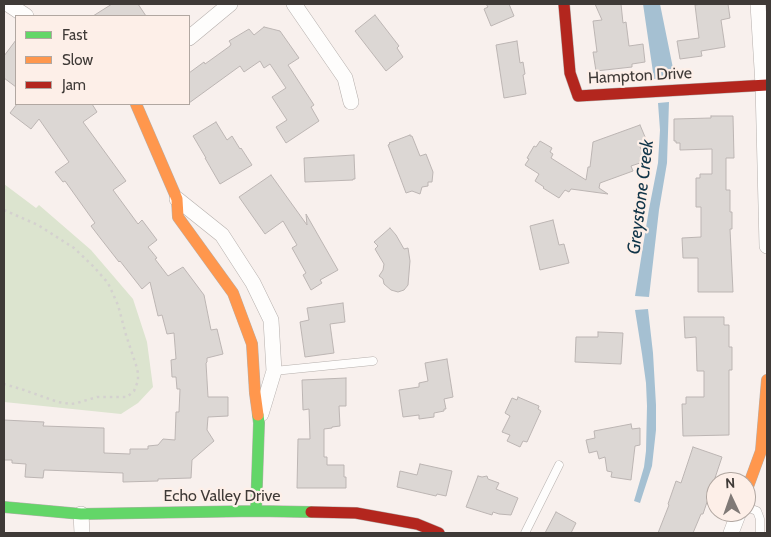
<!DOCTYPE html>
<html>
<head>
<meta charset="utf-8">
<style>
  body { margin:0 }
  #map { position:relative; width:771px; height:537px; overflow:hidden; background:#f8f0ed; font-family:Cabin,sans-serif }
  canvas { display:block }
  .frame { position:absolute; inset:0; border:5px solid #3f3a37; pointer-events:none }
  .legend { position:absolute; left:15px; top:15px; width:175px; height:90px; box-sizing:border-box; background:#fdefe8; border:1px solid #b1a7a1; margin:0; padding:6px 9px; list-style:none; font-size:15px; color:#3f3a37 }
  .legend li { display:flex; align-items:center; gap:10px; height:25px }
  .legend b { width:25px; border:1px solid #b1a7a1 }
  .north { position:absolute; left:706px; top:472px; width:50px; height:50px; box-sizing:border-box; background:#fdefe8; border:1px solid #b1a7a1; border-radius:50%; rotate:357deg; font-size:14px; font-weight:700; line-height:20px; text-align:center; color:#3f3a37 }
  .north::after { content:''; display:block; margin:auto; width:18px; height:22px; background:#807a77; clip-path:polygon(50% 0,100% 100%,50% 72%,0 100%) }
</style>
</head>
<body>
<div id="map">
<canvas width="771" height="537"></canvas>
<div class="frame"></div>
<ul class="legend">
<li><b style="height:6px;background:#63d668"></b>Fast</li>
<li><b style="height:6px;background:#ff974d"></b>Slow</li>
<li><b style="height:6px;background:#b3261e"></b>Jam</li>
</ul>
<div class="north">N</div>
</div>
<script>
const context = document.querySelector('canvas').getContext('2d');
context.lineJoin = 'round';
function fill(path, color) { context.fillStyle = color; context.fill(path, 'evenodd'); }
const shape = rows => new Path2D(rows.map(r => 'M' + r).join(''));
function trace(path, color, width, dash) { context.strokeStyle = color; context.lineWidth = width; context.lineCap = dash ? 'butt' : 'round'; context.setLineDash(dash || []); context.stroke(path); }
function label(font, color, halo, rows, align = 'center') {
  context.font = font + ' Cabin,sans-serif'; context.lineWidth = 4.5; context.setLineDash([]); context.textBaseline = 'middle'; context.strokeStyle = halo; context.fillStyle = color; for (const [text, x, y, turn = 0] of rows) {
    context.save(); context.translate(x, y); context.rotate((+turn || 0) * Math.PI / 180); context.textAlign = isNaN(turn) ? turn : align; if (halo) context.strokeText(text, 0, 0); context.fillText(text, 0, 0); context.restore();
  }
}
const green = shape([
  [4,184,36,208,39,205,91,250,133,299,147,342,153,387,138,403,121,414,4,402]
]);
const water = shape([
  [643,4,660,4,675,78,654,79],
  [669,102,667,163,659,210,649,297,635,296,649,209,658,163,660,130,658,103],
  [648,309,653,353,656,405,656,430,652,466,640,503,634,501,644,467,646,451,647,406,646,383,642,354,635,310]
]);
const building = shape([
  [112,4,138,4,146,16,93,16,112,4],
  [486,4,509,4,514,16,491,26,484,9,488,7,486,4],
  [595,4,621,4,623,23,626,22,629,46,643,44,645,62,632,64,632,67,596,71,593,52,597,52,593,21,602,20,595,4],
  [702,4,728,4,730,18,721,20,725,47,701,51,702,56,680,59,677,41,699,38,695,5,702,4],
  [375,15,399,46,397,48,403,57,386,71,355,31,375,15],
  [264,27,280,31,299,58,288,65,314,105,311,107,319,121,286,143,276,127,287,120,272,97,286,88,270,64,264,68,260,61,244,72,240,66,189,103,189,73,204,62,205,64,230,46,231,44,229,41,249,29,254,35,264,27],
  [16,40,16,87,4,78,4,56,16,40],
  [517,41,520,63,523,62,525,74,523,75,526,94,504,98,496,45,517,41],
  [17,104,92,104,97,112,83,122,126,181,113,190,138,224,142,220,157,240,148,247,157,258,155,259,168,276,183,267,204,295,211,330,217,329,223,354,207,358,207,362,206,363,208,397,228,397,228,416,208,417,207,430,214,441,192,460,191,478,158,479,158,481,123,482,123,473,44,470,43,478,25,477,26,464,12,463,12,460,4,460,4,420,44,422,43,426,104,428,104,453,130,454,130,449,148,449,148,446,158,445,163,439,175,440,176,412,179,412,180,389,177,389,176,377,172,377,171,360,176,359,174,333,167,334,162,315,158,316,150,282,142,289,120,261,119,262,101,239,91,226,95,223,65,181,63,182,55,172,69,162,39,119,31,129,10,113,17,104],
  [711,116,733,116,734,158,726,158,726,190,730,190,730,212,732,212,732,229,730,229,733,292,698,292,698,258,683,258,682,238,701,237,701,207,696,207,696,178,700,178,700,174,712,174,712,149,680,150,680,143,676,143,676,141,674,141,674,119,711,118,711,116],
  [216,122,227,140,232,136,240,149,241,148,252,165,220,184,205,158,206,158,193,136,216,122],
  [640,125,648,144,640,147,646,161,631,166,633,171,600,183,599,188,608,194,571,189,569,192,565,190,559,198,543,188,544,187,535,181,539,174,525,165,529,159,527,158,534,146,536,147,540,141,552,148,550,152,553,154,551,158,586,180,588,167,590,167,593,142,640,125],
  [410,135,410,136,412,136,420,156,426,154,433,172,432,182,428,182,428,186,422,187,420,194,412,191,406,193,388,145,390,144,389,143,410,135],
  [354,155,355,179,353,179,353,180,305,182,304,158,354,155],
  [271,175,307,225,306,214,338,270,320,280,322,283,311,290,303,275,306,273,292,248,297,245,283,221,265,234,239,197,271,175],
  [553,220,559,245,564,244,569,263,540,270,530,226,553,220],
  [390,228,396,235,404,249,408,248,410,261,408,285,404,290,398,292,391,290,384,284,383,279,379,276,383,270,384,264,375,249,378,246,374,242,390,228],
  [343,303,345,322,330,324,334,353,305,357,300,322,309,320,307,308,343,303],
  [684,317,724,317,724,325,729,325,729,347,732,347,732,370,729,370,729,435,683,436,682,404,686,404,686,397,704,397,704,371,697,371,696,337,685,338,684,317],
  [598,332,623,333,621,364,575,362,576,337,598,337,598,332],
  [447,359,453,397,444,399,446,409,444,409,444,411,434,413,434,417,419,419,419,415,403,417,399,390,419,387,419,383,428,381,425,363,447,359],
  [346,378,346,406,339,406,340,426,332,427,332,428,324,429,324,457,327,457,327,465,344,465,344,477,346,477,346,488,297,488,298,439,310,439,309,409,303,410,302,380,346,378],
  [518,397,539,406,538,409,541,411,527,442,523,441,520,447,507,441,510,435,502,432,510,416,505,413,512,398,517,400,518,397],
  [631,424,632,429,640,428,640,445,635,446,631,480,611,477,612,472,607,471,605,457,599,459,597,451,589,453,586,440,595,438,594,431,631,424],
  [693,447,722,457,703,514,701,514,693,533,658,533,669,505,668,504,676,481,681,483,693,447],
  [420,464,452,471,446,496,437,494,436,496,397,487,400,471,417,475,420,464],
  [478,476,482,477,487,476,488,479,499,483,496,489,518,498,511,515,499,514,493,512,492,515,466,507,478,476],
  [556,512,576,523,571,533,545,533,556,512]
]);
const path = shape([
  [4,210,38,225,74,248,94,267,108,283,118,305,126,335,136,365,138,373,138,381,134,391,127,397,97,397,77,403,71,404,58,402,24,390,4,384]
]);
const lane = shape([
  [274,371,373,361],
  [746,507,757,511,760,519,760,533],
  [525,533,559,465]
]);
const street = shape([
  [8,4,26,16],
  [294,4,345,78,351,102],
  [758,4,763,85,767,246],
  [189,38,230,4],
  [177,199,222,235,253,283,271,320,274,371,261,414],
  [81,514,82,533],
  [731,533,739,512]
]);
const fast = shape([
  [4,507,81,514,256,511,311,512],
  [256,511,259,423,258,415]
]);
const slow = shape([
  [136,104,177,199,178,217,233,293,252,344,255,393,258,415],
  [746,492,761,451,767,380]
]);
const jam = shape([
  [564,4,570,73,578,96,767,85],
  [311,512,356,513,417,524,439,533]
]);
const streetNames = [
  ["Hampton Drive",640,76,-3],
  ["Echo Valley Drive",222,496]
];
const waterNames = [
  ["Greystone Creek",641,197,-83]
];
fill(green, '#dce4cf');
fill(water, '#a5c0d2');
fill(building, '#dcd7d4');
trace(building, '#bcb5b3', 1);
trace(lane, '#b5afac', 9);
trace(street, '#b5afac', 16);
trace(fast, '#b5afac', 12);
trace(slow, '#b5afac', 12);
trace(jam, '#b5afac', 12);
trace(path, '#d4d1cf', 2.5, [2.5, 4]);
trace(lane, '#fefdfc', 8);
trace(street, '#fefdfc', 15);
trace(fast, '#63d668', 11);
trace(slow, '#ff974d', 11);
trace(jam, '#b3261e', 11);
label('16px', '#3f3a37', '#fdefe8', streetNames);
label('italic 18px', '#103448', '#fdefe8', waterNames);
</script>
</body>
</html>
